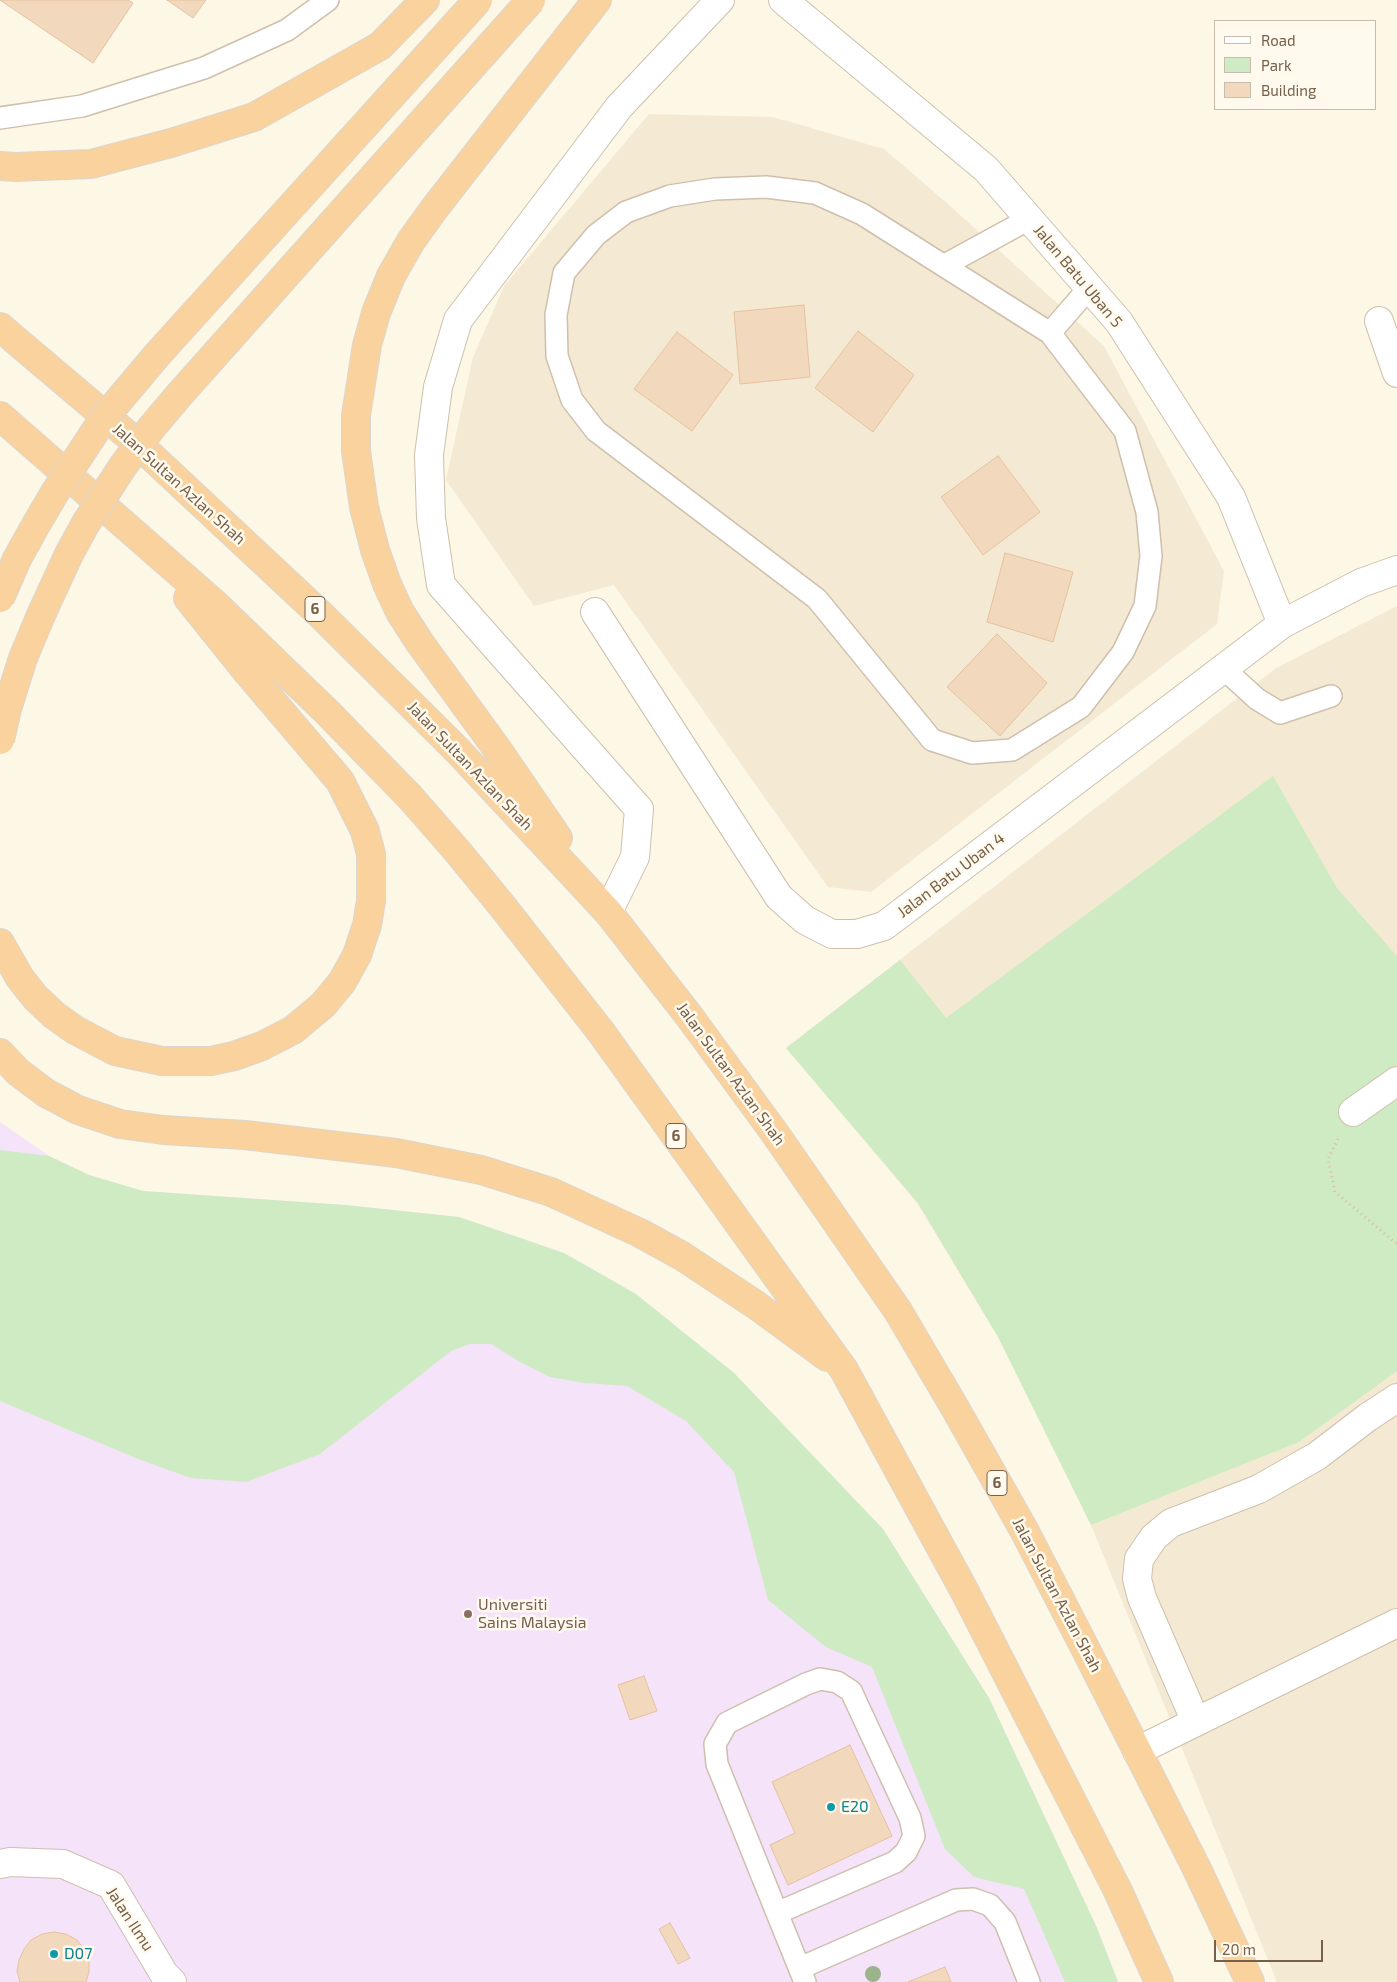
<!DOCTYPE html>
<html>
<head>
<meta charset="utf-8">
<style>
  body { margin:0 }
  #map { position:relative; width:1397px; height:1982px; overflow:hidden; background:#fdf7e6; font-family:"Exo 2",sans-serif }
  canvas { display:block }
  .legend { position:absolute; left:1214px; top:20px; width:162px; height:90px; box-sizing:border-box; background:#fffaed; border:1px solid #c8bcac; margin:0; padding:6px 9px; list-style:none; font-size:15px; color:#76604a }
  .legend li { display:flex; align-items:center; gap:10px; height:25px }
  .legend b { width:25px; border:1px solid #c8bcac }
  .scale { position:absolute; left:1214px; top:1940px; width:109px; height:22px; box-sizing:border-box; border:2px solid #76604a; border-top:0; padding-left:6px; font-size:15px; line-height:18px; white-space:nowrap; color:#76604a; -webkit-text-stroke:4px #fffaed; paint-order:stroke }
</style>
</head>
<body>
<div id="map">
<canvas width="1397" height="1982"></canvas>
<ul class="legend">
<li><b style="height:6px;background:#fff"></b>Road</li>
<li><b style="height:14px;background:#cfebc4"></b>Park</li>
<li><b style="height:14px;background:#f2d9bd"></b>Building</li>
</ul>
<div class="scale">20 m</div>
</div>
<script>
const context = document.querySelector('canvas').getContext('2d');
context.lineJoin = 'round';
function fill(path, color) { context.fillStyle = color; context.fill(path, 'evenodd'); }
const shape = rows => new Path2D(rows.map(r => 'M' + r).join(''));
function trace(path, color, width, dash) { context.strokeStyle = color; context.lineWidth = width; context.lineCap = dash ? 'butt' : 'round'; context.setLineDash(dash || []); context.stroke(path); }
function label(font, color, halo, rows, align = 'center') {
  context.font = font + ' "Exo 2",sans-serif'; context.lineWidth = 5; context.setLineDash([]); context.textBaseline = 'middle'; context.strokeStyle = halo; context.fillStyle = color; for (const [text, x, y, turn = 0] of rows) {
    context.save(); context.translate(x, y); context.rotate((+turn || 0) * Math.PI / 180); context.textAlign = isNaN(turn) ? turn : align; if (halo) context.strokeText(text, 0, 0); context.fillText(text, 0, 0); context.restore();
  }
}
const residential = shape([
  [649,114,773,117,884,149,947,203,1104,346,1224,571,1217,624,871,892,828,887,614,585,534,606,446,480,473,357,504,286],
  [1397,606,1397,1982,1277,1982,1091,1525,998,1337,917,1203,786,1048,1276,668]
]);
const education = shape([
  [0,1122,49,1156,89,1175,143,1191,345,1205,459,1217,564,1253,636,1294,734,1373,883,1529,989,1698,1097,1928,1118,1982,0,1982]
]);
const green = shape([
  [1273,776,1337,888,1397,956,1397,1371,1299,1442,1091,1525,998,1337,918,1203,786,1048,900,960,946,1018],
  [0,1150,49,1156,89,1175,143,1191,345,1205,459,1217,564,1253,636,1294,734,1373,883,1529,989,1698,1097,1928,1118,1982,1065,1982,1024,1889,974,1877,945,1849,872,1667,826,1647,768,1600,734,1472,686,1421,627,1386,584,1383,550,1377,520,1362,491,1344,470,1344,451,1351,320,1454,246,1482,191,1478,138,1459,0,1401]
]);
const building = shape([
  [0,0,128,0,133,3,93,63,0,0],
  [167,0,206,0,193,18,167,0],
  [804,305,810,377,740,384,734,312,804,305],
  [858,331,914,375,873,432,815,388,858,331],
  [677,332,733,375,692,431,634,389,677,332],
  [998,456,1040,512,983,555,941,497,998,456],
  [1005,553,1073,572,1053,642,987,622,1005,553],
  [997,634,1047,683,1000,736,947,687,997,634],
  [644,1676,657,1711,630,1720,618,1685,644,1676],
  [850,1745,892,1836,788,1885,770,1845,795,1833,772,1782,850,1745],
  [670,1923,690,1958,678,1964,659,1929,670,1923],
  [54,1932,66,1934,77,1940,84,1949,89,1960,89,1972,86,1982,20,1982,17,1971,19,1960,24,1949,31,1940,42,1934,54,1932],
  [945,1967,951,1982,908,1982,945,1967]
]);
const path = shape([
  [1338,1139,1328,1159,1335,1192,1397,1244]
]);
const service = shape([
  [0,118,82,106,204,68,287,30,328,0],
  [766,187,815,193,862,214,1050,333,1125,431,1147,512,1151,556,1145,606,1123,652,1081,707,1012,750,972,753,932,740,817,599,596,431,572,400,557,356,556,315,564,273,596,235,626,212,670,196,715,189,766,187],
  [945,265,1029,219],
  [1050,333,1089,288],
  [1223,668,1257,699,1280,713,1331,696],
  [777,1913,895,1862,906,1852,914,1836,910,1818,851,1691,837,1682,820,1679,806,1684,727,1723,715,1744,717,1764,777,1913,805,1982],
  [800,1968,956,1900,973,1899,990,1905,1005,1922,1029,1982]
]);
const minor = shape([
  [783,0,986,169,1119,322,1231,497,1282,624],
  [1379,321,1397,373],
  [595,612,779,897,805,920,832,934,857,934,884,926,1282,624,1361,583,1397,570],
  [608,912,635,857,639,809,441,585,431,518,429,455,438,387,458,320,619,107,720,0],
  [1353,1112,1397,1081],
  [1196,1722,1142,1598,1137,1579,1139,1559,1154,1537,1171,1523,1259,1489,1317,1456,1368,1417,1397,1398],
  [1137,1751,1397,1623],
  [0,1864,10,1862,63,1864,111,1885,164,1974,172,1982]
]);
const trunk = shape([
  [0,166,16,167,91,164,171,143,254,117,380,46,425,0],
  [0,327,137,443,320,614,458,751,608,912,689,1016,774,1132,898,1311,955,1408,1024,1530,1083,1644,1196,1867,1250,1982],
  [0,416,215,604,327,712,410,797,458,852,503,907,601,1032,844,1370,965,1592,1118,1891,1159,1982],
  [558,838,495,746,420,643,400,612,387,584,375,550,364,507,356,451,356,415,367,345,376,313,391,276,411,241,434,209,597,0],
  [0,943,20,978,35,997,54,1015,75,1030,115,1051,162,1061,211,1061,234,1056,262,1046,293,1030,323,1005,342,982,357,955,367,925,371,901,371,854,365,831,340,781,249,674,188,598],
  [0,1053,18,1072,46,1093,78,1110,120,1124,163,1130,245,1135,396,1153,481,1170,551,1192,640,1233,682,1256,756,1305,827,1357]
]);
const trunkBridge = shape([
  [0,598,17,559,33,530,54,494,104,418,157,355,478,0],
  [0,740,7,709,23,658,41,615,69,554,86,523,123,466,152,427,180,394,531,0]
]);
const trees = [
  [873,1974]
];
const markers = [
  [468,1614,5,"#8d6e63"],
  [831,1807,5,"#0f9aa8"],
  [54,1954,5,"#0f9aa8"]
];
const shields = [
  [315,609,20],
  [676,1136,20],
  [997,1483,20]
];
const shieldNames = [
  ["6",315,609],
  ["6",676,1136],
  ["6",997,1483]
];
const streetNames = [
  ["Jalan Batu Uban 5",1078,276,50],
  ["Jalan Sultan Azlan Shah",179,484,42],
  ["Jalan Sultan Azlan Shah",470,766,46],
  ["Jalan Batu Uban 4",951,875,-37],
  ["Jalan Sultan Azlan Shah",731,1074,54],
  ["Jalan Sultan Azlan Shah",1057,1595,62],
  ["Jalan Ilmu",130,1919,57]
];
const educationNames = [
  ["Universiti",478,1605],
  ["Sains Malaysia",478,1623]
];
const cultureNames = [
  ["E20",841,1807],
  ["D07",64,1954]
];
fill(residential, '#f4ead4');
fill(education, '#f4e3f9');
fill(green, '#cfebc4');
fill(building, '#f2d9bd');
trace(building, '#e5c29e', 1);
trace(service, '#cfbfac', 24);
trace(minor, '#cfbfac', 30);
trace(trunk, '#dbd6d0', 30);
trace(path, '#d8bda0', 3, [1, 4]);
trace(service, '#fff', 21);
trace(minor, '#fff', 28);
trace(trunk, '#f9d29e', 28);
trace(trunkBridge, '#dbd6d0', 30, []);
trace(trunkBridge, '#f9d29e', 28);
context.fillStyle = '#9cb38c';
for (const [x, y] of trees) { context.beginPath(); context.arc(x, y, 8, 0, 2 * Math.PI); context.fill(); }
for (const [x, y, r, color] of markers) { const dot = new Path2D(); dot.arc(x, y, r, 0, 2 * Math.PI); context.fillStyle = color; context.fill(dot); trace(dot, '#fffaed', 2); }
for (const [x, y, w] of shields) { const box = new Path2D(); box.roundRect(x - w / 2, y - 12.5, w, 25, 4); context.fillStyle = '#fffaed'; context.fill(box); trace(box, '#76604a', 1); }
label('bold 15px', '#76604a', null, shieldNames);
label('16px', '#76604a', '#fffaed', streetNames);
label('16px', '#785e54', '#fffaed', educationNames, 'left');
label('16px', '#0d838f', '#fffaed', cultureNames, 'left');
</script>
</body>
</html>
